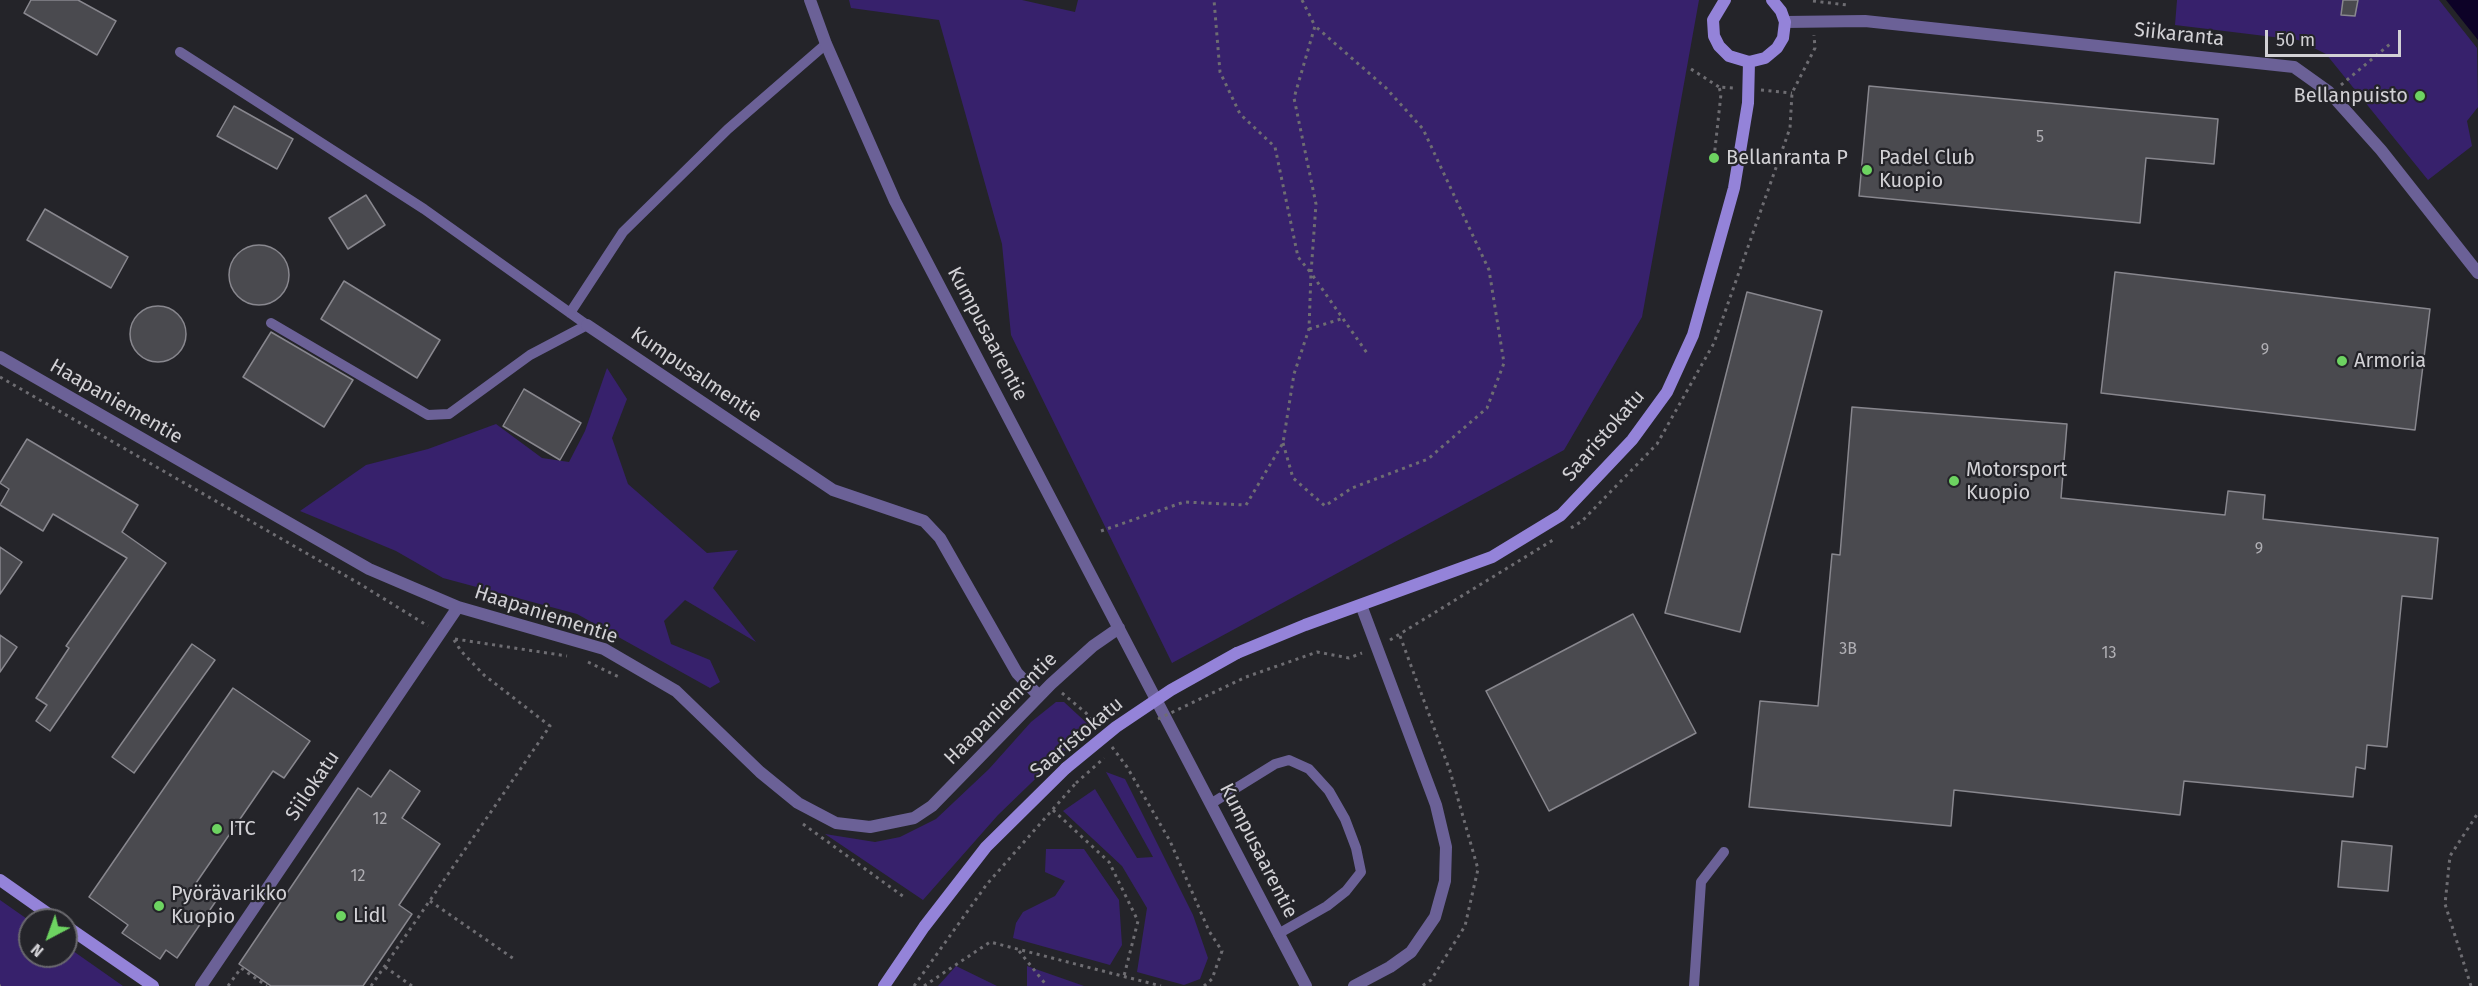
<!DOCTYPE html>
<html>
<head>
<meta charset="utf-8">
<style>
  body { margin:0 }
  #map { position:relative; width:2478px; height:986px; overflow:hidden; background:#242429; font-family:"Fira Sans",sans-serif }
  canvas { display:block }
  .north { position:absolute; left:18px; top:908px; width:60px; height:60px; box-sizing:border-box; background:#242429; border:2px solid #6a696e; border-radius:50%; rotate:221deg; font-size:16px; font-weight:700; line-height:24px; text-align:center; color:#d2d1d5 }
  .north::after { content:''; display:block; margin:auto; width:21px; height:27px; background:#6dd361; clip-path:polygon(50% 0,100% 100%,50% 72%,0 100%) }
  .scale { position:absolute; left:2265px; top:30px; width:136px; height:27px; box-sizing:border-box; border:3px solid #d2d1d5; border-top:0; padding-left:8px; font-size:18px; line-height:21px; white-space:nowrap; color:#d2d1d5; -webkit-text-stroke:4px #242429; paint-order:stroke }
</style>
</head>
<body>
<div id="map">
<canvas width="2478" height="986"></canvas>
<div class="north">N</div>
<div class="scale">50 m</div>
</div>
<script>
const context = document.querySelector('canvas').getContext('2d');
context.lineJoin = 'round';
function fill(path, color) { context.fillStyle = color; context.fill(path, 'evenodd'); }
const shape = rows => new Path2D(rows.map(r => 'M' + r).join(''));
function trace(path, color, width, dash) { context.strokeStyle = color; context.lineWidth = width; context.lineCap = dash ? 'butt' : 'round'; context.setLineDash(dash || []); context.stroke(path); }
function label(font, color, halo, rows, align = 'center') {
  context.font = font + ' "Fira Sans",sans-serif'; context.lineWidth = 4.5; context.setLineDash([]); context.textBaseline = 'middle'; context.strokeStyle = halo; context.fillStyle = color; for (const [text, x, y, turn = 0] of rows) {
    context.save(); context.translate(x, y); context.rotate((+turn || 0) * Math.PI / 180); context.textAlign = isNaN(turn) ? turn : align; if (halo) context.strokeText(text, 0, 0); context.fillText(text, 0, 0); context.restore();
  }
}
const green = shape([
  [849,0,1022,0,1075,12,1078,0,1699,0,1642,317,1564,450,1172,663,1011,335,1002,244,939,20,851,8],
  [2177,0,2439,0,2477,48,2478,107,2467,121,2472,146,2428,180,2326,54,2298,40,2175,25],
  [607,368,627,399,612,438,628,484,707,553,738,550,713,588,756,642,685,600,664,621,671,644,710,660,720,682,710,688,577,614,443,578,396,551,300,511,366,465,428,449,496,424,542,458,569,462,585,431],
  [1056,702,1064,702,1090,726,998,815,923,900,825,834,875,842,900,837,936,819,989,769,1031,722],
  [1106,772,1125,779,1193,915,1208,958,1200,979,1184,985,1137,972,1147,908,1122,866,1063,811,1095,789,1137,858,1153,857],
  [1046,849,1084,849,1119,900,1122,945,1110,965,1013,938,1016,923,1023,912,1055,896,1065,881,1045,872],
  [0,900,30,921,30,956,66,956,66,946,123,986,0,986],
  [956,966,997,986,938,986],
  [1027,966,1084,986,1027,986]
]);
const water = shape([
  [2446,0,2478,0,2478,40]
]);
const building = shape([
  [31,0,78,0,116,21,97,55,24,13,31,0],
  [2343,0,2358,0,2355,16,2341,15,2343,0],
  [1869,86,2218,119,2214,164,2146,158,2140,223,1859,196,1869,86],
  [234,106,293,139,277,169,217,136,234,106],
  [366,195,385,225,348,249,329,218,366,195],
  [45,209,128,257,111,288,27,240,45,209],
  '229 275a30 30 0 1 1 60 0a30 30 0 1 1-60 0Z',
  [2115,272,2430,309,2415,430,2101,393,2115,272],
  [344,281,440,340,417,378,321,319,344,281],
  [1747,292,1822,311,1740,632,1665,613,1747,292],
  '130 334a28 28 0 1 1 56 0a28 28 0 1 1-56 0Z',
  [271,332,353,380,324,427,243,377,271,332],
  [524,389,581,423,560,460,503,426,524,389],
  [1852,407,2067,424,2061,498,2225,515,2228,491,2265,495,2263,519,2438,538,2432,599,2402,596,2387,747,2367,745,2365,769,2356,767,2353,797,2184,781,2180,815,1954,790,1951,826,1749,807,1760,701,1818,706,1832,554,1840,555,1852,407],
  [27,439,138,505,122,532,166,563,50,731,36,721,47,705,36,698,69,648,66,646,127,558,53,514,43,531,0,505,9,489,0,483,27,439],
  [0,547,22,562,0,594,0,547],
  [1633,614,1696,733,1549,811,1486,691,1633,614],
  [0,635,17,647,0,672,0,635],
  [192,644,215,660,134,773,112,757,192,644],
  [233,688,310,741,284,778,273,771,194,886,216,901,177,958,166,950,160,959,122,933,128,925,89,897,233,688],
  [390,770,420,791,402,818,440,844,399,905,412,914,363,986,271,986,239,964,358,788,371,797,390,770],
  [2342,841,2392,846,2388,891,2338,887,2342,841]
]);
const path = shape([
  [1302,0,1315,26,1294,98,1316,204,1311,273,1367,353],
  [1813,1,1847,5],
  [1691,69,1719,87],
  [2341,85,2390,44],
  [1761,90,1792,93],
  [1714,158,1721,94,1719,87,1734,88],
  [1309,329,1344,318],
  [0,377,360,584,428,626],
  [1283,443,1293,478,1325,506,1352,488,1428,459,1487,408,1504,363,1489,270,1423,129,1386,88,1315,26],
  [1571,528,1582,521,1657,444,1714,343,1790,128,1792,93,1815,48,1814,35],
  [1101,531,1184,502,1246,505,1283,443,1294,374,1309,329,1311,273,1298,257,1275,147,1240,114,1220,72,1214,0],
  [1400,636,1450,771,1478,869,1465,926,1431,980,1422,986],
  [455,639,567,656],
  [1390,640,1553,540],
  [588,662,619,677],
  [1246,677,1317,652,1349,658,1362,653],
  [1062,693,1086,713,1095,725],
  [1112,747,1127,767,1170,841,1209,931,1222,951,1212,979,1204,986],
  [1053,810,1109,862,1138,921,1124,976],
  [803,824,904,897],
  [430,901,514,959],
  [1019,951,1047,986],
  [385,967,412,986],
  [0,986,1,986],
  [228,986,241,968,267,986],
  [371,986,550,726,484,675,461,651,454,640],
  [914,986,987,884,1076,783],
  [924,986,990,942,1161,986],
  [2471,986,2445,904,2450,856,2478,813]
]);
const lane = shape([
  [180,52,424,209,587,325,530,355,449,414,428,415,271,323],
  [570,313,623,232,728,129,826,44],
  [1212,803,1275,764,1289,760,1309,769,1329,791,1345,819,1356,848,1361,872,1346,891,1327,906,1278,934],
  [1694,986,1701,882,1724,852]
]);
const street = shape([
  [810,0,826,44,895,201,1306,986],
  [1785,22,1865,21,2294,67,2329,92,2381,150,2478,273],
  [587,325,833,490,924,521,940,538,1017,673,1039,696],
  [0,357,369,569,458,607,604,649,676,691,760,772,798,803,836,823,870,827,914,818,932,806,1051,684,1093,646,1119,628],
  [201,986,458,607],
  [1354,986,1390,967,1411,952,1435,917,1445,881,1446,847,1436,805,1361,605]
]);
const secondary = shape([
  [1725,0,1713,20,1714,36,1719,46,1729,56,1749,62,1765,58,1777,48,1783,38,1785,22,1781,11,1772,0],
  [1237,653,1305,625,1492,557,1561,515,1632,440,1667,392,1693,335,1734,188,1748,103,1749,62],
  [0,880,57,920],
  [66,926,153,986],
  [884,986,924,927,986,847,1066,768]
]);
const pathBridge = shape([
  [1158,719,1246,677],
  [1076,783,1104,758]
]);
const secondaryBridge = shape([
  [1066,768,1116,727,1171,690,1237,653]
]);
const markers = [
  [2420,96,6,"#6dd361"],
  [1714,158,6,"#6dd361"],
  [1867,170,6,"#6dd361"],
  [2342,361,6,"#6dd361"],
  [1954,481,6,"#6dd361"],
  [217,829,6,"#6dd361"],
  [159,906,6,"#6dd361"],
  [341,916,6,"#6dd361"]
];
const numberNames = [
  ["5",2040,138],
  ["9",2265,351],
  ["9",2259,550],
  ["3B",1848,650],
  ["13",2109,654],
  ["12",380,820],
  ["12",358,877]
];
const streetNames = [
  ["Siikaranta",2179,35,6],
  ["Kumpusaarentie",987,334,62],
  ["Kumpusalmentie",696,375,34],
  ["Haapaniementie",116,402,30],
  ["Saaristokatu",1604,436,-49],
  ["Haapaniementie",546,615,18],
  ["Haapaniementie",1001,709,-45],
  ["Saaristokatu",1077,738,-40],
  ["Siilokatu",313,786,-56],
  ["Kumpusaarentie",1258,851,63]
];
const poiNames = [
  ["Bellanpuisto",2408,96,"right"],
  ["Bellanranta P",1726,158],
  ["Padel Club",1879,158],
  ["Kuopio",1879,181],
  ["Armoria",2354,361],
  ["Motorsport",1966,470],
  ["Kuopio",1966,493],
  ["ITC",229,829],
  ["Pyörävarikko",171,894],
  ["Kuopio",171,917],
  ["Lidl",353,916]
];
fill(green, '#37216c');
fill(water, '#0d0227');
fill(building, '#4a4a4f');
trace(building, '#88878e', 1.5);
trace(path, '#6e6d72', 3, [3, 4.5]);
trace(lane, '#6b6197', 10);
trace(street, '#6b6197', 12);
trace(secondary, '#9483d9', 12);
trace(pathBridge, '#6e6d72', 3, [3, 4.5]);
trace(secondaryBridge, '#9483d9', 12);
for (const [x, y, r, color] of markers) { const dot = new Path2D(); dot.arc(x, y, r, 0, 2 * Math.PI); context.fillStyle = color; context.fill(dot); trace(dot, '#242429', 2); }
label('16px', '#b0afb4', null, numberNames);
label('20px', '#d2d1d5', '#242429', streetNames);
label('20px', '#d2d1d5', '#242429', poiNames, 'left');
</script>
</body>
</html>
